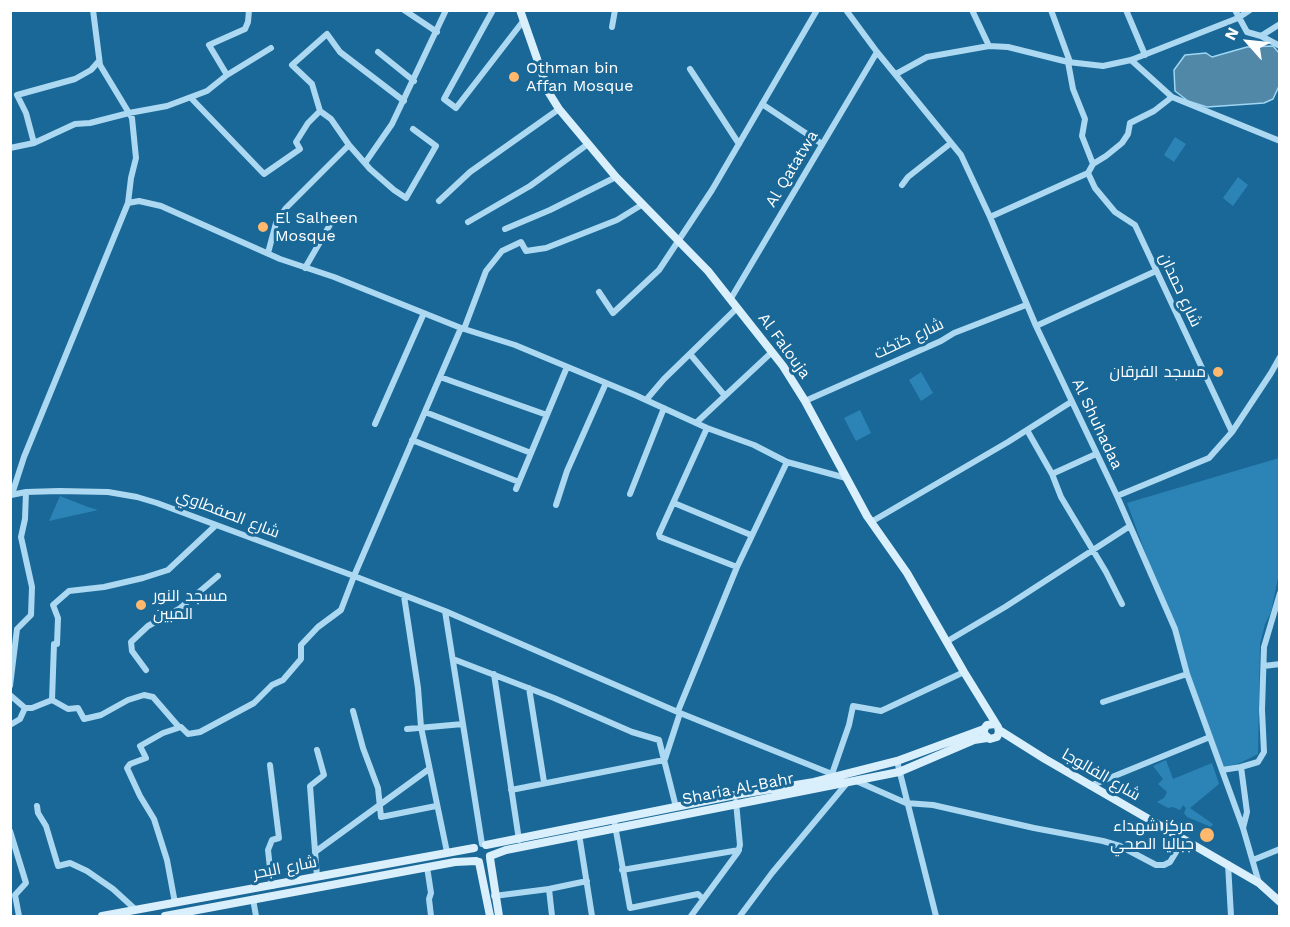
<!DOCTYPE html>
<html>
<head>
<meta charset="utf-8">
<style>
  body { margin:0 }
  #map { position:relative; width:1290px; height:927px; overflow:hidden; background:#196897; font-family:"Work Sans",sans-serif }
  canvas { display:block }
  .frame { position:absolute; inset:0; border:12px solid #fff; pointer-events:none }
  .north { position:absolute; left:1218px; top:12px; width:60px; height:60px; -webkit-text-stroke:4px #196897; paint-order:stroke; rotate:297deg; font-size:16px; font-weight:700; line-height:24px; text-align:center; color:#fff }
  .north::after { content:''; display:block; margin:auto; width:21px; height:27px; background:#fff; clip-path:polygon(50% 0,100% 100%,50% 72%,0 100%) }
</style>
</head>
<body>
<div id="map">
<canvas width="1290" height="927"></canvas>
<div class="frame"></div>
<div class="north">N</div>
</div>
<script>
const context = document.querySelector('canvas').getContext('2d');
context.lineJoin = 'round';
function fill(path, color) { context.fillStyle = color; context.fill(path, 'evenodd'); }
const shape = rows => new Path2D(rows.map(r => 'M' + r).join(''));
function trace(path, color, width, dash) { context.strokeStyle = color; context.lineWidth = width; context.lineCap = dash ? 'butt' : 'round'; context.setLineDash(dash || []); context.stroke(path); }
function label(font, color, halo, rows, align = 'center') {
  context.font = font + ' "Work Sans",Cairo,sans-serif'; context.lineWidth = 6; context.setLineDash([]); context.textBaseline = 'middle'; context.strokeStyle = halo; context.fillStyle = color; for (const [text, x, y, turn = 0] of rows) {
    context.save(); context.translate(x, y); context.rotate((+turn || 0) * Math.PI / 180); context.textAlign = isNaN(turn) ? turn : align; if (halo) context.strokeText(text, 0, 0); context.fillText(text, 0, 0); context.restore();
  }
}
const green = shape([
  [1175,137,1186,144,1174,162,1164,155],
  [1238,177,1248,185,1233,206,1223,198],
  [921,372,933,393,921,401,909,380],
  [860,410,871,433,856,441,844,418],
  [1279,458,1279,573,1271,612,1265,624,1260,644,1258,754,1240,763,1224,767,1187,674,1163,601,1127,503],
  [60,496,88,507,98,510,49,521],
  [1166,760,1173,779,1212,763,1219,784,1190,808,1213,824,1211,827,1187,817,1184,813,1186,808,1183,805,1180,810,1173,807,1168,808,1157,802,1164,798,1167,792,1158,784,1163,779,1153,766]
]);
const water = shape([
  [1273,46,1279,53,1279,86,1273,99,1264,103,1207,107,1188,101,1175,91,1174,70,1185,55,1206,53,1212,57,1247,47,1273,46]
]);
const street = shape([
  [93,10,100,65,132,118,136,158,131,178,128,203],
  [404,10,437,32],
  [493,10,444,99,456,108,524,20],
  [846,10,877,52,961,155,990,217,1036,326,1117,496,1175,629,1187,674,1243,828,1259,883],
  [972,10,989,46],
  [1051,10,1070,62],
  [1126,10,1145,55],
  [1235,10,1247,32,1261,36,1280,46],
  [612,27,615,10],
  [1261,36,1280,24],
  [378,52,414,81],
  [1131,60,1172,97,1280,141],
  [1068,62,1073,89,1085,119,1082,136,1093,164],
  [690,69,739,144],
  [896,74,927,57,989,46,1008,47,1068,62,1103,66,1131,60,1238,18,1250,10],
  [227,75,271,48],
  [191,98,264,174,300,149,296,142,308,123,320,111],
  [404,101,340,52,327,34,292,65,312,84,320,111,331,119,349,145,370,169,394,190,406,198,436,146,413,129],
  [762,104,822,144],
  [34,143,26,113,17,95,75,79,91,70,99,61],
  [10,148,34,143,75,124,90,123,129,113,167,106,207,91,227,75,209,45,245,29,248,22,249,10],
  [365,163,392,124,446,10],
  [1088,173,1095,188,1115,212,1135,225,1232,432],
  [902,185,908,177,951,143],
  [439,201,470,172,559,109],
  [990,217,1088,173,1093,164,1106,156,1122,143,1128,134,1130,123,1154,111,1172,97],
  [468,222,530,186,588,144],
  [505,229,550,210,616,177],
  [268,253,276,223,286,208,349,145],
  [305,268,331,223],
  [599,292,613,313,659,270,712,190,817,10],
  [730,300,877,52],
  [1036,326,1156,271],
  [464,329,486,271,502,251,521,242,526,251,546,248,617,220,643,204],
  [690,354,725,396],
  [440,377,547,415],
  [646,400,664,379,737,308],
  [805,401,941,341,954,333,1026,305],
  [425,412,531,453],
  [697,422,772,352],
  [375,424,424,313],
  [707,428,659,534,660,537,737,567],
  [1027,430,1052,474],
  [412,440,519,482],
  [1096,454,1052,474,1061,497,1106,572,1122,604],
  [516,489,567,367],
  [12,494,24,457,128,203,139,201,161,206,280,259,334,277,461,328,515,345,635,395,707,428,754,445,787,462,846,478],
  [630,494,664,408],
  [11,495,26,492,59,491,108,492,137,497,157,503,354,576,445,611,680,713,832,774,831,777],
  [1117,496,1209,458,1232,432,1271,373,1280,357],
  [674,503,751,535],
  [556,505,567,471,606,383],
  [871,522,1008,442,1071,402],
  [404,596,418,688,421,727,447,852],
  [445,611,482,844],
  [946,642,1005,607,1130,526],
  [453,659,554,698,632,732,659,740,676,807],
  [1264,666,1280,664],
  [146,670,132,651,131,642,148,626,179,609,218,576],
  [494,674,519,840],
  [10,686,17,629,31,615,32,587,21,537,25,519,26,492],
  [529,688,544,782],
  [10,695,25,708],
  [52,700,68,709,78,708,84,719,101,715,128,700,144,695,153,697,179,727],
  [1103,702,1187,674],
  [353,711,363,748,378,788,381,817,436,806],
  [678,711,737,567,787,462],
  [10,725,20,719,25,708,32,708,52,700,54,644,57,644,58,618,53,605,69,591,104,587,143,578,168,570,215,526],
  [407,729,463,724],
  [665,759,680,713],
  [897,761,936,916],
  [270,765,279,838,272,840,268,850,272,886],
  [1241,767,1247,812,1243,828],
  [1222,770,1241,767,1258,762,1264,752,1262,710,1264,647,1280,593],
  [832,774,849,725,853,706,881,711,964,672],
  [854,780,906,803,933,805,1034,828,1103,841,1120,846,1156,865,1164,865,1170,862,1184,839],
  [1090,786,1210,737],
  [511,790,664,760],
  [37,806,38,813,46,826,58,866,70,863,87,871,113,889,136,910],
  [614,820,630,908,698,894,703,899],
  [10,831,26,883,15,895,19,916],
  [579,834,592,916],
  [315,852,429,769],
  [1253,860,1280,849],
  [1228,864,1231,916],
  [427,867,431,893,429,899,431,916],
  [622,870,739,850],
  [317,877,310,786,324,775,317,750],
  [494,896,549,889],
  [253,899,256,916],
  [175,903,167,860,154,819,140,796,127,768,130,764,146,758,140,746,163,733,181,727,188,734,200,732,254,703,272,685,283,680,301,659,301,645,318,627,341,610,354,576,461,328],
  [552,916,549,889,587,881],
  [691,916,738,852,740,845,736,802],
  [740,916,772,873,847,783]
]);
const secondary = shape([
  [520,10,549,93,559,109,616,177,708,271,783,366,805,401,867,516,907,573,964,672,998,727,999,732,997,737,990,739,984,734,984,729,987,725,995,724],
  [999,730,1045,759,1259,883,1280,902],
  [486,845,735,795,814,782,897,761,984,729],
  [490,856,506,850,899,772,974,740,987,738],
  [490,858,499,916],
  [479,862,490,916],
  [102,916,474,848],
  [165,916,455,862,476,861]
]);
const markers = [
  [514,77,6,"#ffb86c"],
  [263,227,6,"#ffb86c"],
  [1218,372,6,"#ffb86c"],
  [141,605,6,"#ffb86c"],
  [1207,835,8,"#ffb86c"]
];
const poiNames = [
  ["Othman bin",526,68],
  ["Affan Mosque",526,86],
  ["El Salheen",275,218],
  ["Mosque",275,236],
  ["مسجد الفرقان",1206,372,"right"],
  ["مسجد النور",153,596],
  ["المبين",153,614],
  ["مركز شهداء",1194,826,"right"],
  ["جباليا الصحي",1194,844,"right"]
];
const streetNames = [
  ["Al Qatatwa",792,169,-59],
  ["شارع حمدان",1180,290,65],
  ["شارع كتكت",909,339,-25],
  ["Al Falouja",784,346,54],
  ["Al Shuhadaa",1097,424,65],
  ["شارع الصفطاوي",228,514,21],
  ["شارع الفالوجا",1101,775,30],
  ["Sharia Al-Bahr",738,789,-11],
  ["شارع البحر",285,868,-11]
];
fill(green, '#2c84b6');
fill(water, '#5187a7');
trace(water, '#9fd6f3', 1.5);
trace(street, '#acd8f1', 6);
trace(secondary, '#daeffc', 8);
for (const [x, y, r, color] of markers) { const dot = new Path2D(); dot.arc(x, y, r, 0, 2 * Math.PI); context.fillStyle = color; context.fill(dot); trace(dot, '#196897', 2); }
label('16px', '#fff', '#196897', poiNames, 'left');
label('16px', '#fff', '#196897', streetNames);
</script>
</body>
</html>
